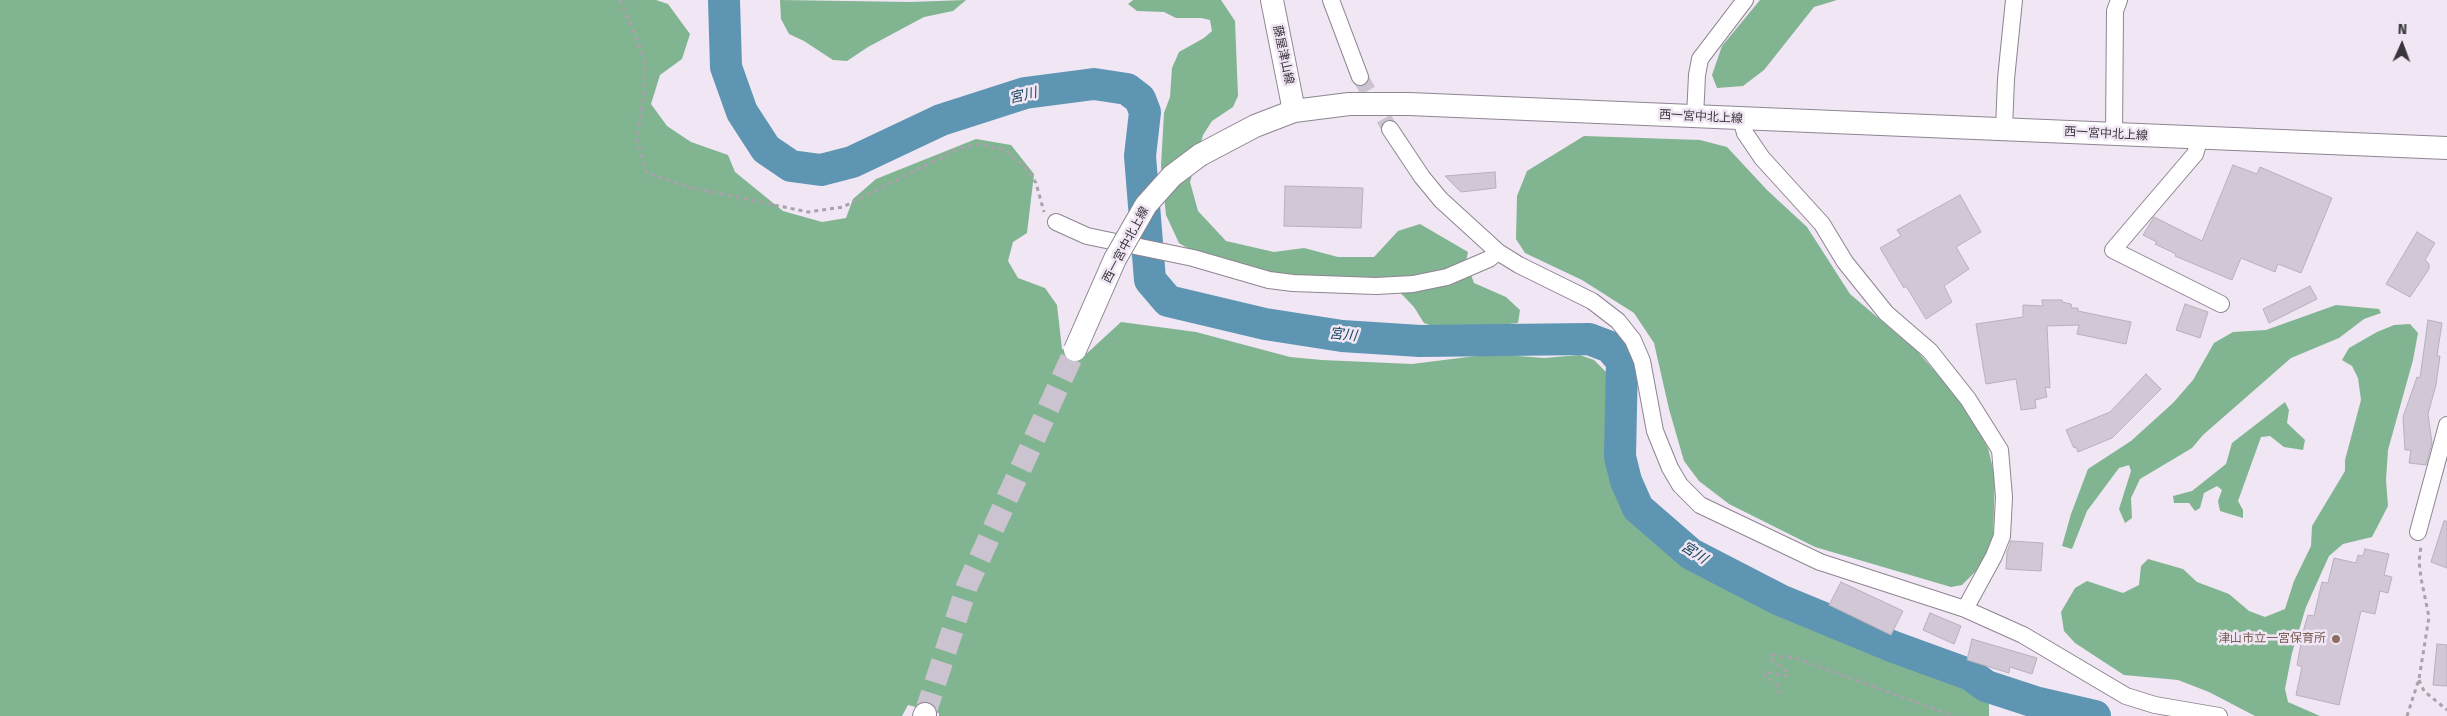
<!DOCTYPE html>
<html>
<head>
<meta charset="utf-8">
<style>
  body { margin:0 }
  #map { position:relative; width:2447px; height:716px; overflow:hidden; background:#f0e6f4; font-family:"Fira Sans",sans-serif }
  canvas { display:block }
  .north { position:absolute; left:2377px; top:20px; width:50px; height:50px; -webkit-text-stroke:4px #f0e6f4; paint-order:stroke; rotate:2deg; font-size:14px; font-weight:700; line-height:20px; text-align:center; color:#39353b }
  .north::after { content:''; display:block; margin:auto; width:18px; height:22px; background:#39353b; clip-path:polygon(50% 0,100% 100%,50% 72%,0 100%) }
</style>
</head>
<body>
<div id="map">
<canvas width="2447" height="716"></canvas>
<div class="north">N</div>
</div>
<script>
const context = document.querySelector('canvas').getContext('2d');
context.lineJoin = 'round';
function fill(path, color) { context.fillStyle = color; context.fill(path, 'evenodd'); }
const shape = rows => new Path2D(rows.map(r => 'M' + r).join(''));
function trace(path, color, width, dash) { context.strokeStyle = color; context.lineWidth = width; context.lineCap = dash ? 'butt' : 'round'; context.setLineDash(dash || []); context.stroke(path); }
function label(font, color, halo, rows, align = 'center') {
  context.font = font + ' "Fira Sans","Noto Sans JP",sans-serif'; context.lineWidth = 5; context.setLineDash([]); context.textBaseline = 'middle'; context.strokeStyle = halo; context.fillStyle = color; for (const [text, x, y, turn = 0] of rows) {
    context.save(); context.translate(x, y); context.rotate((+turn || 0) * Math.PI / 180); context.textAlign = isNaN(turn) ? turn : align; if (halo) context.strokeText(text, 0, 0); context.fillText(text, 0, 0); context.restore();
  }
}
const forest = shape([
  [0,0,656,0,668,4,690,34,682,59,660,75,651,104,667,126,691,142,728,155,735,172,783,211,822,222,846,218,853,199,876,179,976,139,1011,145,1034,174,1027,233,1013,242,1008,261,1018,278,1045,288,1057,305,1062,349,1084,356,1121,322,1196,332,1290,357,1322,360,1412,364,1492,354,1544,358,1580,355,1594,360,1610,376,1614,385,1612,472,1616,487,1626,503,1690,563,1704,572,1864,642,1968,681,1986,695,1989,700,1989,716,939,716,939,713,908,705,902,716,0,716],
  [780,0,910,2,966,0,953,11,924,17,868,47,847,61,833,60,804,41,789,34,781,19],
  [1133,0,1221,0,1235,21,1238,96,1233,107,1212,121,1203,135,1190,182,1198,211,1226,241,1274,252,1304,248,1338,257,1374,257,1398,231,1420,224,1468,252,1466,261,1474,283,1506,297,1520,310,1518,323,1447,331,1424,323,1414,307,1389,281,1357,277,1295,277,1253,269,1194,252,1179,243,1166,215,1161,166,1164,113,1170,97,1172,68,1179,52,1204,38,1212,31,1210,20,1201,18,1176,18,1164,12,1137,11,1128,4],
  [1760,0,1837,0,1814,7,1764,70,1743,86,1717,88,1712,75,1722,46],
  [1584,136,1700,140,1727,147,1767,190,1807,227,1850,294,1917,351,1954,393,1973,420,1988,448,1995,477,1993,538,1981,566,1962,585,1951,587,1815,547,1729,504,1699,481,1684,461,1669,409,1654,343,1634,313,1582,280,1525,253,1516,239,1517,196,1527,171],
  [2336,305,2379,309,2381,313,2364,319,2339,338,2291,358,2203,435,2192,448,2140,479,2131,498,2132,518,2125,523,2119,509,2131,471,2129,465,2119,468,2087,511,2072,549,2062,546,2071,514,2088,469,2131,441,2173,403,2193,380,2214,343,2233,332,2266,330],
  [2410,324,2418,333,2413,360,2388,450,2386,480,2388,506,2372,537,2343,544,2329,556,2306,607,2292,653,2285,689,2288,702,2320,716,2255,716,2209,692,2178,680,2124,675,2075,643,2064,631,2061,612,2075,588,2087,581,2123,593,2139,585,2141,566,2148,559,2183,569,2197,582,2229,594,2249,611,2265,617,2285,609,2294,581,2311,546,2312,526,2345,471,2345,460,2361,400,2358,378,2352,366,2342,360,2349,348,2377,332,2394,325],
  [2285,402,2289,410,2287,423,2305,440,2303,450,2284,447,2270,436,2261,437,2238,501,2243,510,2243,518,2220,511,2218,501,2222,490,2217,486,2204,493,2200,508,2195,511,2189,503,2174,503,2173,496,2192,491,2226,464,2232,443]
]);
const river = shape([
  [724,0,726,67,742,112,766,149,791,166,821,170,852,162,941,120,1025,93,1094,84,1127,89,1140,99,1145,112,1140,156,1150,280,1168,301,1265,324,1342,336,1420,341,1589,339,1610,347,1622,361,1620,457,1626,481,1638,508,1691,554,1780,600,1894,647,1971,675,1986,686,2035,702,2095,716]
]);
const building = shape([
  [2233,165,2257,174,2260,167,2332,198,2301,273,2278,264,2275,272,2241,258,2232,280,2175,256,2176,254,2155,244,2157,242,2143,235,2154,217,2202,241,2233,165],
  [1495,172,1496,188,1461,192,1445,176,1495,172],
  [1285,186,1363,188,1361,228,1284,226,1285,186],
  [1960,195,1981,232,1956,247,1969,269,1944,286,1952,302,1926,319,1906,286,1904,288,1880,248,1901,236,1897,230,1960,195],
  [2417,232,2435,243,2425,260,2429,264,2429,269,2410,297,2386,284,2417,232],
  [2310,286,2317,299,2269,323,2263,309,2310,286],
  [2042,300,2062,300,2062,302,2071,304,2072,308,2078,308,2078,311,2131,322,2126,344,2077,334,2079,325,2047,326,2050,388,2045,387,2047,397,2035,400,2036,408,2021,410,2016,379,1986,384,1976,324,2023,317,2023,305,2043,306,2042,300],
  [2185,304,2208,312,2200,338,2176,330,2185,304],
  [2428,320,2442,323,2437,356,2440,356,2436,385,2428,414,2432,443,2426,465,2409,463,2411,450,2405,450,2403,417,2417,377,2420,378,2428,320],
  [2146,374,2161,389,2112,438,2078,452,2076,447,2074,448,2066,430,2110,412,2146,374],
  [2444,521,2447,521,2447,568,2431,562,2444,521],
  [2011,541,2043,543,2041,571,2006,569,2007,552,2011,541],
  [2365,549,2389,554,2384,575,2392,577,2388,593,2380,591,2375,614,2361,611,2339,705,2296,695,2302,667,2297,665,2303,632,2308,615,2314,616,2322,582,2328,583,2334,558,2356,563,2358,555,2363,556,2365,549],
  [1841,582,1903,611,1891,635,1829,605,1841,582],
  [1930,613,1961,626,1954,644,1923,630,1930,613],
  [1972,639,2037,658,2032,674,2010,667,2009,673,1967,660,1972,639],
  [2437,644,2447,645,2447,686,2433,685,2437,644]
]);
const streetTunnel = shape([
  [1360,77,1390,129]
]);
const secondaryTunnel = shape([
  [925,714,967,586,1075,350]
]);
const path = shape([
  [620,0,637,39,645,63,644,92,637,140,647,173,688,187,808,212,843,207,960,148,980,144,1005,150,1026,168,1036,183,1044,212],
  [2419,680,2424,691,2447,710],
  [1779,694,1778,686,1764,675,1765,672,1787,676,1787,672,1771,659,1772,655,1795,658,1954,716],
  [2407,716,2419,679,2429,617,2421,578,2419,561,2421,546]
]);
const street = shape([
  [1331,0,1360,77],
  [1695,117,1697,75,1700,59,1745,0],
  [1741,119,1745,133,1762,158,1822,224,1845,262,1886,313,1930,351,1968,399,2000,450,2004,497,2002,536,1994,556,1965,609],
  [1390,129,1422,177,1441,200,1498,252,1519,265,1592,301,1618,321,1633,340,1642,361,1655,431,1670,468,1680,485,1700,505,1820,562,1965,609,2023,635,2126,696,2155,705,2219,716],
  [2004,129,2006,79,2014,0],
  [2114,135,2115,11,2119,0],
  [2200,138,2195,154,2113,250,2221,304],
  [1056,222,1087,236,1193,258,1269,280,1293,283,1376,286,1413,284,1447,277,1489,259,1498,252],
  [2418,532,2447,425]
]);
const secondary = shape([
  [1272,0,1294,111],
  [1200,155,1255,126,1294,111,1349,104,1409,104,2447,148],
  [924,716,925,714]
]);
const secondaryBridge = shape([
  [1075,350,1115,259,1146,205,1172,176,1200,155]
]);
const markers = [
  [2336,639,5,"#8d6e63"]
];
const streetNames = [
  ["藤屋津山線",1283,55,78],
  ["西一宮中北上線",1701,117,3],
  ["西一宮中北上線",2106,134,3],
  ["西一宮中北上線",1126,245,-62]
];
const educationNames = [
  ["津山市立一宮保育所",2326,639]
];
const waterNames = [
  ["宮川",1023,96,-13],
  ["宮川",1343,335,6],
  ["宮川",1694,553,33]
];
fill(forest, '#81b490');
trace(river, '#5d95b3', 32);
fill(building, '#d2c8d5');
trace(building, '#b9afbc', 1);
trace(streetTunnel, '#cbc3cf', 16, [16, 8]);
trace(secondaryTunnel, '#cbc3cf', 22, [22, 11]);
trace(street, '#8e8592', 18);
trace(secondary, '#8e8592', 24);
trace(path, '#a9a1ac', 3, [4, 4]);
trace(street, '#fff', 16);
trace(secondary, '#fff', 22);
trace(secondaryBridge, '#8e8592', 24, []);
trace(secondaryBridge, '#fff', 22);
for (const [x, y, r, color] of markers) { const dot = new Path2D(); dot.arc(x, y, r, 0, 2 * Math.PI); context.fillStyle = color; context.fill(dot); trace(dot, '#f0e6f4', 2); }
label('12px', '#39353b', '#f0e6f4', streetNames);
label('12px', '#785e54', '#f0e6f4', educationNames, 'right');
label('italic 14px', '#15445b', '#f0e6f4', waterNames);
</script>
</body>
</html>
